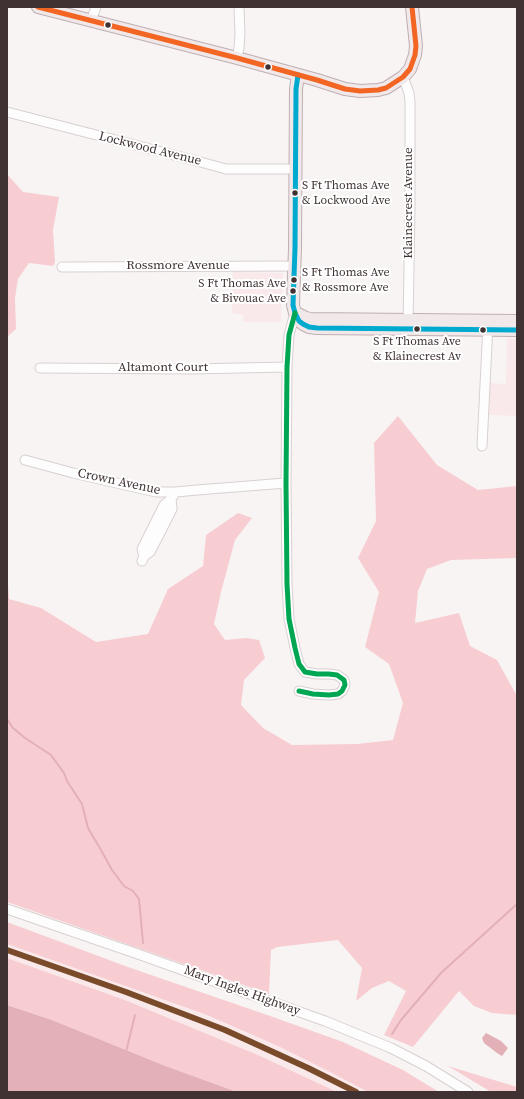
<!DOCTYPE html>
<html>
<head>
<meta charset="utf-8">
<style>
  body { margin:0 }
  #map { position:relative; width:524px; height:1099px; overflow:hidden; background:#f8f4f4; font-family:"Source Serif 4",serif }
  canvas { display:block }
  .frame { position:absolute; inset:0; border:8px solid #403233; pointer-events:none }
</style>
</head>
<body>
<div id="map">
<canvas width="524" height="1099"></canvas>
<div class="frame"></div>
</div>
<script>
const context = document.querySelector('canvas').getContext('2d');
context.lineJoin = 'round';
function fill(path, color) { context.fillStyle = color; context.fill(path, 'evenodd'); }
const shape = rows => new Path2D(rows.map(r => 'M' + r).join(''));
function trace(path, color, width, dash) { context.strokeStyle = color; context.lineWidth = width; context.lineCap = dash ? 'butt' : 'round'; context.setLineDash(dash || []); context.stroke(path); }
function label(font, color, halo, rows, align = 'center') {
  context.font = font + ' "Source Serif 4",serif'; context.lineWidth = 4; context.setLineDash([]); context.textBaseline = 'middle'; context.strokeStyle = halo; context.fillStyle = color; for (const [text, x, y, turn = 0] of rows) {
    context.save(); context.translate(x, y); context.rotate((+turn || 0) * Math.PI / 180); context.textAlign = isNaN(turn) ? turn : align; if (halo) context.strokeText(text, 0, 0); context.fillText(text, 0, 0); context.restore();
  }
}
const built = shape([
  [233,272,283,273,281,322,243,322,243,315,232,313],
  [507,338,517,339,517,416,489,415,489,411,488,411,490,383,506,384],
  [7,944,207,1015,280,1047,332,1073,368,1092,337,1092,258,1055,125,1000,7,958]
]);
const forest = shape([
  [7,174,23,192,59,197,53,230,55,262,53,266,29,263,18,279,15,298,16,329,7,337],
  [398,416,437,465,478,490,517,486,517,558,451,560,427,569,418,591,415,623,459,613,470,646,497,660,517,696,517,1015,492,1013,474,1006,459,991,413,1047,384,1035,406,991,389,981,372,988,356,1001,362,968,338,940,277,947,271,950,269,994,7,902,7,567,9,599,41,608,96,642,148,634,168,589,203,566,206,535,238,513,252,518,235,540,221,592,214,624,225,640,246,638,259,640,265,658,244,680,241,705,263,728,292,745,357,744,393,740,403,703,389,664,365,647,379,592,358,558,376,521,374,443],
  [7,922,128,967,273,1017,343,1042,403,1070,439,1092,368,1092,332,1073,280,1047,207,1015,7,944],
  [7,958,125,1000,258,1055,337,1092,237,1092,163,1065,52,1020,7,1005],
  [448,1066,517,1087,517,1092,491,1092]
]);
const water = shape([
  [7,1005,52,1020,163,1065,237,1092,7,1092],
  [486,1033,501,1041,508,1048,502,1056,497,1053,484,1043,482,1038]
]);
const stream = shape([
  [7,719,13,728,25,738,51,755,64,773,67,781,82,804,88,828,101,850,112,870,124,886,133,891,139,899,143,943],
  [392,1034,401,1020,441,973,517,904],
  [126,1052,135,1015]
]);
const minor = shape([
  [91,21,96,7],
  [237,58,239,48,240,34,239,7],
  [403,77,409,93,410,102,410,210,408,325],
  [7,112,193,160,226,169,295,169],
  [62,267,294,266],
  [295,313,289,335,287,367,286,483,287,584,289,619,295,648,299,664,305,672,317,674,329,674,337,675,344,680,345,685,342,691,338,694,329,695,313,694,299,691],
  [40,368,192,369,287,367],
  [482,446,488,324],
  [25,460,73,473,156,492,176,492,197,490,286,483],
  [144,556,142,549,164,505,171,499,176,492],
  [142,561,144,556,150,552,161,531,172,509,171,499],
  [7,909,135,953,325,1021,391,1048,426,1066,468,1092]
]);
const major = shape([
  [38,7,237,58,317,80,345,89,360,91,378,90,386,88,403,77,410,69,415,55,416,46,412,7],
  [298,75,296,89,295,248,293,305,295,313,299,321,303,324,309,327,317,328,517,330],
  [298,314,306,318,311,319,517,321]
]);
const bus1 = shape([
  [298,75,296,89,295,248,293,305,295,313,299,321,303,324,309,327,317,328,517,330]
]);
const bus2 = shape([
  [38,7,237,58,317,80,345,89,360,91,378,90,386,88,403,77,410,69,415,55,416,46,412,7]
]);
const bus3 = shape([
  [295,313,289,335,287,367,286,483,287,584,289,619,295,648,299,664,305,672,317,674,329,674,337,675,344,680,345,685,342,691,338,694,329,695,313,694,299,691]
]);
const rail1 = shape([
  [7,950,126,992,225,1030,308,1068,356,1092]
]);
const markers = [
  [108,25,3.5,"#403233"],
  [268,67,3.5,"#403233"],
  [295,193,3.5,"#403233"],
  [294,280,3.5,"#403233"],
  [293,291,3.5,"#403233"],
  [417,329,3.5,"#403233"],
  [483,330,3.5,"#403233"]
];
const busNames = [
  ["S Ft Thomas Ave",302,186],
  ["& Lockwood Ave",302,201],
  ["S Ft Thomas Ave",302,273],
  ["& Rossmore Ave",302,288],
  ["S Ft Thomas Ave",286,284,"right"],
  ["& Bivouac Ave",286,299,"right"],
  ["S Ft Thomas Ave",417,342,"center"],
  ["& Klainecrest Av",417,357,"center"]
];
const streetNames = [
  ["Lockwood Avenue",150,149,14],
  ["Klainecrest Avenue",409,203,-90],
  ["Rossmore Avenue",178,266],
  ["Altamont Court",163,368],
  ["Crown Avenue",119,482,12],
  ["Mary Ingles Highway",242,991,20]
];
fill(built, '#fae9eb');
fill(forest, '#f7cdd2');
fill(water, '#e2b0b6');
trace(stream, '#e2b0b6', 2);
trace(minor, '#d9d0d0', 11);
trace(major, '#bfafb1', 14);
trace(minor, '#fefdfd', 9);
trace(major, '#f1e8ea', 12);
trace(bus1, '#00a9ce', 5);
trace(bus2, '#f26522', 5);
trace(bus3, '#00a651', 5);
trace(rail1, '#7a4b2a', 6);
for (const [x, y, r, color] of markers) { const dot = new Path2D(); dot.arc(x, y, r, 0, 2 * Math.PI); context.fillStyle = color; context.fill(dot); trace(dot, '#fff', 1.5); }
label('12px', '#403233', '#fff', busNames, 'left');
label('13px', '#403233', '#fff', streetNames);
</script>
</body>
</html>
